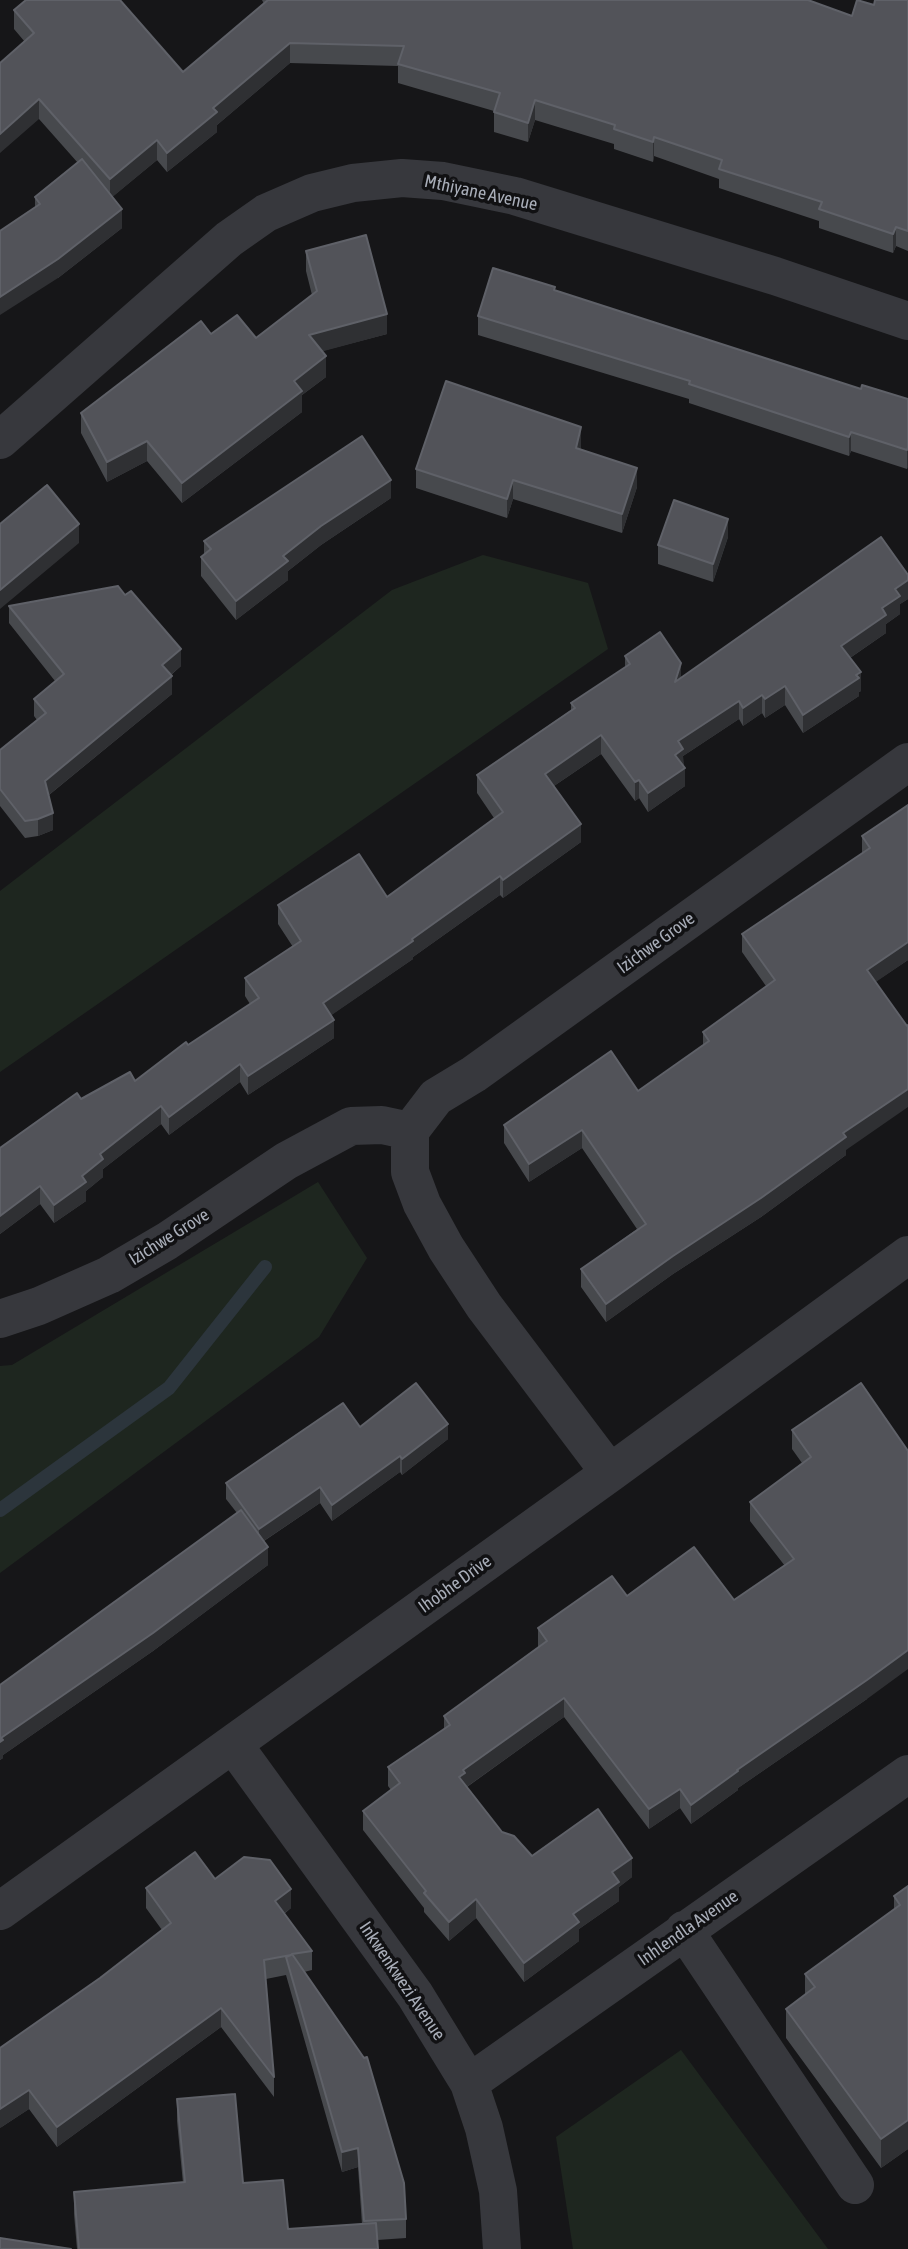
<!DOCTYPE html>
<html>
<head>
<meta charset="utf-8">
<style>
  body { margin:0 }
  canvas { display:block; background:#161618 }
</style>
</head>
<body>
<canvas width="908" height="2249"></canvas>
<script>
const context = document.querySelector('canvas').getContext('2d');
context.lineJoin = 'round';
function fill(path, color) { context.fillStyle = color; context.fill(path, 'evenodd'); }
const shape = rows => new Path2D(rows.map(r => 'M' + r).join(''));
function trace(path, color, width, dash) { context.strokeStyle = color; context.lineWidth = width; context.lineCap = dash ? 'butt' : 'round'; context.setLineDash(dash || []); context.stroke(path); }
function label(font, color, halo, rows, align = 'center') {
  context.font = font + ' "Asap Condensed",sans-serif'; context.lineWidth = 7; context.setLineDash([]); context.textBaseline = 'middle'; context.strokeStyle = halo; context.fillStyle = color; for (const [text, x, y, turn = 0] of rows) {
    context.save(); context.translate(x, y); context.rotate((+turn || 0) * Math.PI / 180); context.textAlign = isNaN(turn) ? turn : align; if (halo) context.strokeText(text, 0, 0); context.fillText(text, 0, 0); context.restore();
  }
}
const green = shape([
  [483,555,588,583,608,649,0,1072,0,891,392,590],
  [318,1182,367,1258,319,1337,0,1573,0,1366,12,1365],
  [681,2050,828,2249,573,2249,556,2137]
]);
const stream = shape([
  [0,1510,169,1388,265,1267]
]);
const minor = shape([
  [0,440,229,239,266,213,312,193,353,183,402,178,443,181,515,196,775,276,908,321],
  [0,1319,39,1306,109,1275,167,1241,286,1161,351,1126,382,1125,410,1131],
  [610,1473,484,1306,446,1248,422,1204,410,1172,410,1131,436,1097,474,1074,908,762],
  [233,1744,415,1995,469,2083,484,2128,498,2191,502,2249],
  [0,1911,610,1473,908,1255],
  [684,1930,855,2185],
  [469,2083,908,1774]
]);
const wall = shape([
  [262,0,808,0,852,16,874,5,908,0,908,251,896,246,893,253,819,228,819,221,719,188,719,179,654,156,653,162,614,149,614,144,535,120,528,142,494,132,494,111,398,83,398,66,290,63,217,125,217,132,167,172,157,160,112,197,122,228,58,278,35,208,35,197,78,163,39,119,25,42,14,29,14,10,121,1,183,72,264,4],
  [306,251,387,334,322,351,326,377,302,395,302,412,182,503,147,461,107,482,81,433,81,413,211,334,256,338,312,295,306,271],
  [555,290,861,389,908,399,908,466,907,469,851,451,849,456,689,403,689,399,478,335,478,316],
  [581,446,580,450,637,487,622,533,513,499,507,518,416,488,416,469],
  [391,498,321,545,288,571,288,580,236,620,201,576,201,557,204,555,204,541],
  [728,537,713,582,658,564,658,545],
  [908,575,908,599,900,604,900,614,886,624,886,633,850,658,861,691,859,692,859,696,803,733,785,705,765,718,762,713,743,726,739,719,683,756,685,786,648,812,639,798,635,801,601,754,554,786,581,842,503,898,500,895,413,957,413,959,331,1015,334,1038,248,1095,240,1082,169,1135,161,1124,103,1169,103,1177,86,1191,86,1201,54,1223,40,1204,0,1234,0,1148,81,1099,135,1081,250,1004,245,996,245,978,293,947,278,924,278,905,387,897,494,818,477,793,477,775,571,710,571,703,625,667,625,656,681,677],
  [9,606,181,666,171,675,172,694,49,795,53,830,38,836,25,838,0,806,0,750,37,720,34,716,34,699,55,681,9,623],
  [908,805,908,960,875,982,846,1150,846,1155,761,1217,673,1274,606,1322,581,1287,581,1269,637,1229,582,1148,529,1182,504,1143,504,1125,638,1091,703,1045,703,1032,766,986,742,952,742,934,862,853,862,836],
  [861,1383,867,1699,738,1788,738,1790,691,1824,680,1808,649,1829,564,1717,467,1787,502,1832,532,1856,632,1877,619,1887,619,1901,579,1929,579,1941,524,1982,476,1918,449,1941,424,1912,424,1908,363,1830,363,1811,391,1790,388,1786,388,1767,444,1729,444,1716,538,1647,538,1628,627,1596,734,1600,785,1566,750,1521,750,1502,802,1463,792,1449,792,1430],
  [360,1427,448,1439,402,1475,400,1472,332,1521,320,1503,264,1541,268,1565,153,1651,3,1755,3,1758,0,1760,0,1685,237,1513,226,1499,226,1483],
  [215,1879,291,1908,284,1914,312,1951,312,1970,304,1972,406,2219,406,2238,377,2240,378,2249,77,2249,74,2214,74,2192,183,2183,177,2121,177,2099,243,2183,288,2229,362,2224,358,2167,342,2172,286,1975,266,1979,274,2077,274,2097,221,2027,57,2147,29,2109,0,2128,100,1978,162,1930,146,1908,146,1888],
  [908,1886,908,2149,881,2168,786,2038,786,2009,805,1995,805,1974,894,1909,894,1896]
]);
const shadedWall = shape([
  [290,43,290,63,217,125,217,132,167,172,167,153,213,108],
  [39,99,39,119,0,153,0,134],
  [535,100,535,120,528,142,528,123],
  [654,137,654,156,653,162,653,142],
  [157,140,157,160,110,199,110,179],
  [122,209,122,228,58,278,0,315,0,297],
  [896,227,896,246,893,253,893,234],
  [387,314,387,334,309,355,309,335],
  [326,356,326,377,302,395,302,412,182,503,182,483,294,381],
  [581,427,581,446,576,467,576,448],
  [851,432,851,451,849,456,849,437],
  [147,441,147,461,107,482,107,462],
  [908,447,908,466,907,469,907,450],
  [637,468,637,487,622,533,622,514],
  [391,480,391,498,321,545,288,571,288,580,236,620,236,601,283,556,321,526],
  [513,480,513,499,507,518,507,499],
  [728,519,728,537,713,582,713,564],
  [79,524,79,543,0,609,0,590],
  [908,580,908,599,900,604,900,614,886,624,886,633,841,664,841,646,895,589],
  [181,649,181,666,162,682,162,665],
  [681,663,681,681,675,682],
  [861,672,861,691,859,692,859,696,803,733,803,715],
  [172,676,172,694,45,798,45,781],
  [785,686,785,705,765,718,765,699],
  [762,695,762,713,743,726,743,708],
  [739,701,739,719,683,756,683,768,675,755,678,741],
  [601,735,601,754,545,792,545,774],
  [685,768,685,786,648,812,648,793],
  [639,780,639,798,635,801,635,782],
  [53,813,53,830,38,836,38,819],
  [581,824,581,842,503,898,503,880],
  [500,876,500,895,413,957,413,959,323,1021,323,1003],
  [908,942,908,960,867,988,867,970],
  [334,1020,334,1038,248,1095,248,1076],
  [240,1064,240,1082,169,1135,169,1117],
  [908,1089,908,1107,846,1150,846,1155,761,1217,673,1274,606,1322,606,1304,843,1133],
  [161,1106,161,1124,103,1169,103,1177,86,1191,86,1201,54,1223,54,1205,82,1176,100,1154],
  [582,1130,582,1148,529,1182,529,1164],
  [40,1186,40,1204,0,1234,0,1216],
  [448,1424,448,1439,402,1475,402,1459],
  [400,1456,400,1472,332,1521,332,1505],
  [320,1487,320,1503,259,1544,259,1529],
  [268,1547,268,1565,153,1651,3,1755,3,1758,0,1760,0,1742,1,1738],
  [908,1650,908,1669,867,1699,738,1788,738,1790,691,1824,691,1805,737,1770],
  [564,1698,564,1717,465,1788,459,1777,463,1770],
  [680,1789,680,1808,649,1829,649,1809],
  [632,1858,632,1877,619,1887,619,1901,579,1929,579,1941,524,1982,524,1963,573,1914,612,1872],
  [291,1889,291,1908,275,1920,275,1901],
  [476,1899,476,1918,449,1941,449,1922],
  [221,2008,221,2027,57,2147,57,2127],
  [29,2090,29,2109,0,2128,0,2109],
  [908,2120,908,2149,881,2168,881,2139],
  [358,2148,358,2167,342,2172,342,2152]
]);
const building = shape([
  [26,0,120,0,183,72,268,0,808,0,852,16,857,0,874,5,875,0,908,0,908,231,896,227,893,234,819,209,822,202,719,169,722,160,654,137,653,142,614,129,615,125,535,100,528,123,494,112,500,93,398,64,404,46,290,43,213,108,217,112,167,153,157,140,110,179,39,99,0,134,0,63,34,33,14,10,26,0],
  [82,159,122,209,58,259,0,297,0,231,40,204,35,197,82,159],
  [366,235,387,314,309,335,326,356,294,381,302,391,182,483,147,441,107,462,81,413,201,321,211,334,237,315,256,338,317,291,306,251,366,235],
  [493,268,555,287,554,290,861,389,862,385,908,399,908,447,907,450,851,432,849,437,689,384,690,381,478,316,493,268],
  [446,381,581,427,576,448,637,468,622,514,513,480,507,499,416,469,446,381],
  [362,436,391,480,321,526,283,556,288,561,236,601,201,557,211,549,204,541,362,436],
  [47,485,79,524,0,590,0,524,47,485],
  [674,500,728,519,713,564,658,545,674,500],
  [881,537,908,575,908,580,895,589,900,596,882,608,886,615,841,646,861,672,856,675,859,678,803,715,785,686,765,699,762,695,743,708,739,701,678,741,683,749,675,755,685,768,648,793,639,780,635,782,601,735,545,774,581,824,503,880,500,876,412,939,413,941,323,1003,334,1020,248,1076,240,1064,169,1117,161,1106,100,1154,103,1159,82,1176,86,1182,54,1205,40,1186,0,1216,0,1148,77,1093,81,1099,130,1072,135,1081,186,1042,188,1045,259,998,245,978,301,941,278,905,359,854,387,897,503,812,477,775,575,708,571,703,630,664,625,656,660,632,681,663,675,682,881,537],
  [118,586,125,595,131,591,181,649,162,665,172,676,45,781,53,813,38,819,25,821,0,789,0,750,46,713,34,699,64,674,9,606,118,586],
  [908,805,908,942,867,970,907,1026,908,1025,908,1089,843,1133,846,1137,761,1198,673,1256,606,1304,581,1269,646,1224,582,1130,529,1164,504,1125,611,1051,638,1091,709,1041,703,1032,775,980,742,934,870,848,862,836,908,805],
  [416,1383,448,1424,402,1459,400,1456,332,1505,320,1487,259,1529,226,1483,343,1403,360,1427,416,1383],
  [861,1383,908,1451,908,1650,867,1680,737,1770,738,1771,691,1805,680,1789,649,1809,564,1698,463,1770,465,1773,459,1777,502,1832,514,1836,532,1856,598,1809,632,1858,612,1872,619,1882,573,1914,579,1922,524,1963,476,1899,449,1922,424,1893,426,1891,363,1811,400,1783,388,1767,450,1725,444,1716,547,1641,538,1628,612,1576,627,1596,694,1547,734,1600,794,1559,750,1502,811,1457,792,1430,861,1383],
  [241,1510,268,1547,153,1633,1,1738,3,1740,0,1742,0,1685,241,1510],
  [195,1852,215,1879,244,1857,270,1860,291,1889,275,1901,312,1951,292,1954,364,2058,367,2057,404,2183,406,2219,364,2221,358,2148,342,2152,286,1957,291,1955,264,1960,274,2077,221,2008,57,2127,29,2090,0,2109,0,2048,100,1978,171,1923,146,1888,195,1852],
  [908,1886,908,2120,881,2139,786,2009,815,1987,805,1974,900,1905,894,1896,908,1886],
  [235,2094,243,2183,283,2180,288,2229,376,2223,378,2249,79,2249,74,2192,185,2182,177,2099,235,2094],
  [0,2238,71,2249,0,2249,0,2238]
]);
const streetNames = [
  ["Mthiyane Avenue",481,193,12],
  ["Izichwe Grove",656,943,-36],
  ["Izichwe Grove",169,1237,-32],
  ["Ihobhe Drive",455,1584,-36],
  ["Inhlendla Avenue",688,1928,-35],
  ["Inkwenkwezi Avenue",402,1981,56]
];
fill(green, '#1e261f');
trace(stream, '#2c353c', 14);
trace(minor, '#37383d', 38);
fill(wall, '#47494d');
fill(shadedWall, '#2f3033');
fill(building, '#525359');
trace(building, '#5f6168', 2);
label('18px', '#a8adb8', '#111113', streetNames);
</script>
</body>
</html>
